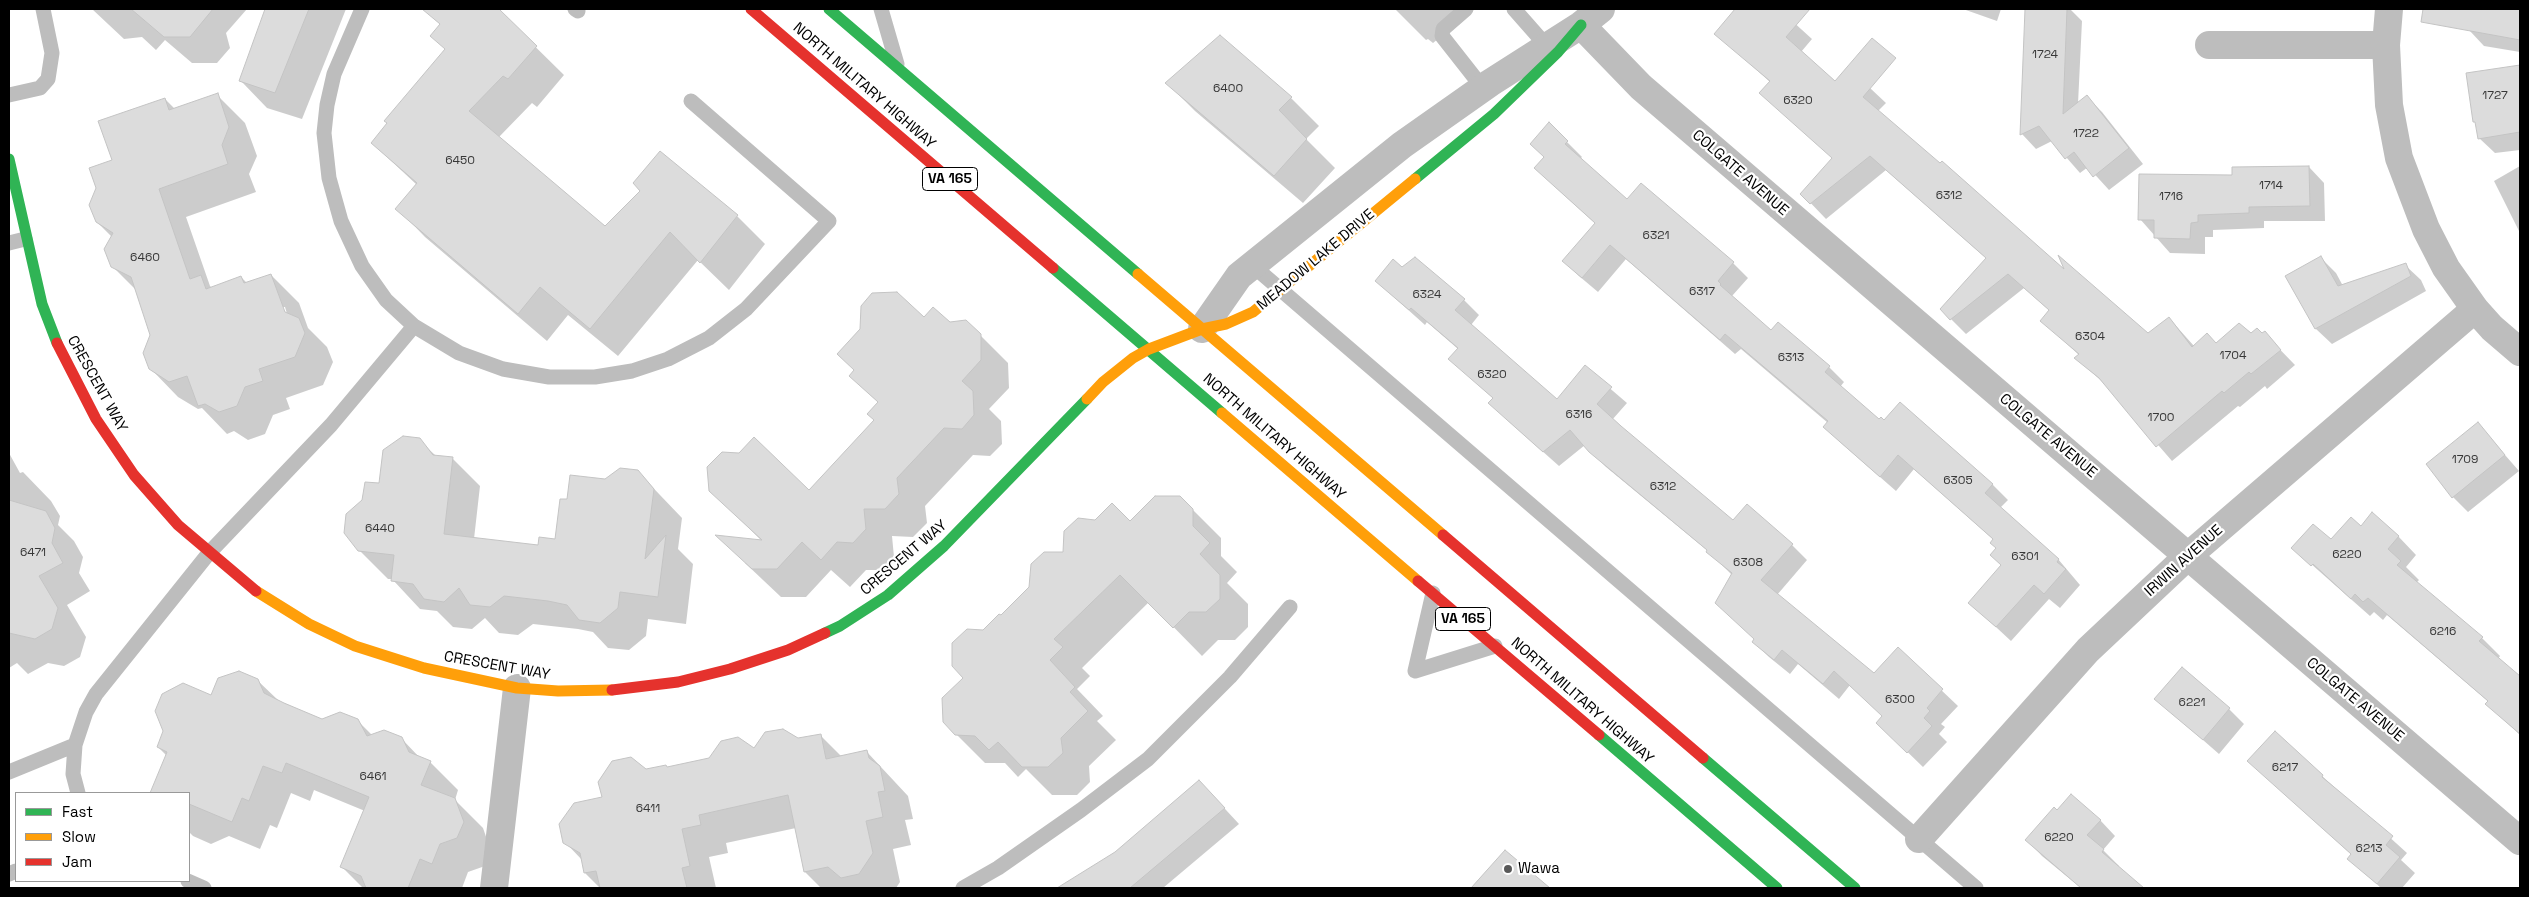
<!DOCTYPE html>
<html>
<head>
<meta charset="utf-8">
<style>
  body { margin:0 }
  #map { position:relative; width:2529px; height:897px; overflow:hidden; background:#fff; font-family:"Space Grotesk",sans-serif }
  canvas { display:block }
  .frame { position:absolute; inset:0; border:10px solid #000; pointer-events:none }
  .legend { position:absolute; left:15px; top:792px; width:175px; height:90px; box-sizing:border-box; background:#fff; border:1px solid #999; margin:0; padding:6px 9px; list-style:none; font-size:15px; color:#000 }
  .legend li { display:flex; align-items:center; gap:10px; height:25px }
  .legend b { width:25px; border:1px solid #999 }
</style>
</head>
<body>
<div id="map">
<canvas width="2529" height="897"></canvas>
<div class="frame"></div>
<ul class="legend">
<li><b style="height:6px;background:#30b455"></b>Fast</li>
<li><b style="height:6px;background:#ff9f0a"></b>Slow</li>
<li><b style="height:6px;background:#e5322d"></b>Jam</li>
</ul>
</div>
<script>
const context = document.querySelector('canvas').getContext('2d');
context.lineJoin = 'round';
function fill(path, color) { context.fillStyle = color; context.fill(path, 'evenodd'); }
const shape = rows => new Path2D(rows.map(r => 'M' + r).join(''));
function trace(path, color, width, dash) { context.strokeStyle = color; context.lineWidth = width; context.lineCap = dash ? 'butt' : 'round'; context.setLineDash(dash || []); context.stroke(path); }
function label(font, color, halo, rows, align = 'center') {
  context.font = font + ' "Space Grotesk",sans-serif'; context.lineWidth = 4.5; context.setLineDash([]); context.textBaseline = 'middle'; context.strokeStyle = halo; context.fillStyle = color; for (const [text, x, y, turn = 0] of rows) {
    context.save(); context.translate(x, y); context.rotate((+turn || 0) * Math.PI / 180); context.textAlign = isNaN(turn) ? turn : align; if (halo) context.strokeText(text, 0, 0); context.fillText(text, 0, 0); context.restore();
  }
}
const shadow = shape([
  [92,9,247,9,226,33,230,48,217,63,192,63,165,40,156,50,142,37,124,39],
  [266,9,346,9,302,119,267,108,241,81],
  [429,9,497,9,564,75,537,107,532,103,499,137,605,227,737,216,765,244,729,290,698,260,618,356,568,315,547,341,425,237,397,208,417,185,372,143,446,50,441,25,427,12],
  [1395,9,1475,9,1433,43,1428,39,1426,40],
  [1746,9,1779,9,1812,39,1801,52,1835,83,1870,88,1886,103,1878,111,2068,274,2148,335,2169,318,2194,346,2217,344,2251,334,2264,333,2295,365,2267,389,2265,386,2240,407,2238,406,2172,461,2107,386,2076,358,2079,355,2042,321,2050,311,2024,288,1966,334,1951,319,1987,259,1886,170,1826,219,1802,194,1833,158,1770,82,1716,33,1737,19],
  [1963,9,2001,9,1997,21],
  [2027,9,2070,9,2082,21,2078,104,2087,97,2102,112,2143,164,2109,190,2088,167,2080,173,2052,141,2036,149,2022,134],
  [2472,9,2520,9,2520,52,2484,46,2469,30],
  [2520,66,2520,150,2495,153,2479,138,2477,124,2474,121,2467,74],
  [1167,83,1291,98,1319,126,1306,139,1335,168,1303,203,1195,111],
  [217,95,245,123,257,156,249,174,256,192,186,217,210,286,212,288,241,277,247,283,271,275,299,303,308,328,327,347,333,362,323,385,286,398,290,409,273,415,265,434,248,440,234,431,227,434,202,408,198,409,178,397,150,368,152,335,137,291,112,266,112,237,97,222,113,161,165,99,175,109],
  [282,307,285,307,288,317],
  [1549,124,1582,157,1580,159,1627,201,1733,263,1748,278,1732,296,1771,332,1778,324,1829,367,1844,382,1840,387,1880,421,1885,422,1900,404,1993,485,2008,500,2000,508,2058,559,2080,585,2060,608,2049,599,2011,641,1970,603,2002,566,1994,540,1914,469,1896,491,1840,442,1825,427,1828,423,1741,349,1735,354,1626,259,1598,292,1579,276,1564,261,1596,224,1551,183,1545,157],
  [2520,166,2520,233,2494,181],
  [2309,167,2324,183,2325,221,2264,221,2264,228,2213,230,2213,237,2205,237,2205,254,2170,253,2140,219],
  [2321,258,2336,273,2343,286,2405,265,2421,280,2426,291,2332,344,2316,329,2287,277],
  [1402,269,1464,300,1479,315,1471,325,1557,400,1585,367,1627,403,1612,420,1734,522,1792,545,1807,560,1777,595,1874,674,1898,649,1958,706,1941,724,1945,727,1939,734,1947,742,1923,767,1893,738,1883,716,1850,685,1839,699,1798,664,1790,674,1769,657,1754,642,1756,640,1732,575,1708,551,1606,467,1585,445,1559,466,1505,418,1494,399,1450,359,1458,349,1427,322,1425,325,1376,281],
  [924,319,949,323,980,335,1008,363,1009,388,989,409,1001,421,1002,444,990,456,973,455,925,506,927,523,913,537,892,536,894,557,882,570,866,570,850,587,831,570,806,597,781,597,745,563,763,542,710,490,809,492,875,420,879,403,851,376],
  [2478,424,2519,471,2468,512,2453,497],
  [419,440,436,456,452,458,480,486,474,539,539,546,556,540,568,501,605,480,638,472,682,518,678,549,693,564,686,624,648,619,646,636,629,650,608,648,593,632,578,629,533,624,518,635,499,633,485,618,472,629,453,627,437,611,420,609,392,579,388,579,359,550,380,485],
  [9,453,20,473,23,472,51,501,60,516,58,525,74,541,83,557,79,573,90,591,67,605,86,637,80,657,64,666,48,663,28,674,17,663,9,668],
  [1180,497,1221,538,1221,556,1237,572,1227,583,1248,604,1248,627,1235,640,1218,640,1202,656,1149,602,1082,668,1090,676,1077,689,1103,716,1097,721,1116,740,1089,766,1090,782,1077,795,1052,795,1026,769,1018,777,1005,763,985,763,944,722,984,631,1001,617,1065,553],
  [2361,527,2398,536,2416,555,2406,567,2419,580,2416,583,2482,638,2500,656,2498,659,2520,678,2520,735,2487,704,2489,702,2387,615,2383,620,2374,612,2370,616,2293,548,2331,541],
  [257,680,279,701,322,721,357,720,372,735,401,738,421,759,430,762,458,790,455,800,483,828,491,851,485,866,468,872,462,888,363,888,342,867,365,811,314,790,310,801,291,793,277,828,270,825,260,849,229,836,211,844,193,836,189,832,189,793,158,793,154,786,167,756,158,747,212,696],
  [2156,699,2229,709,2244,724,2219,754],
  [820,735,842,757,867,752,908,796,913,819,905,820,911,845,893,849,900,882,896,888,821,888,805,872,796,828,726,843,728,853,709,857,716,888,600,888,585,873,582,860,565,842,603,798,646,770,668,768],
  [2249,761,2322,776,2407,853,2401,860,2415,873,2402,888,2381,888,2349,859,2352,855],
  [1214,797,1239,824,1163,888,1059,888,1116,853],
  [2057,812,2100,820,2115,836,2103,850,2119,866,2117,867,2142,888,2081,888,2042,856,2027,840],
  [1505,851,1549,888,1473,888]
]);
const building = shape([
  [131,9,213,9,190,37,164,37,131,9],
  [265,9,309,9,275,93,239,81,265,9],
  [422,9,499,9,537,46,508,79,503,76,469,111,605,226,640,191,633,183,660,151,738,215,700,263,670,232,590,329,540,287,518,314,395,209,417,183,371,143,387,123,384,121,445,49,430,36,440,24,422,9],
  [1735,9,1810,9,1786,37,1835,81,1872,38,1896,58,1863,97,1940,163,1942,161,2064,269,2058,255,2148,333,2169,317,2192,347,2207,333,2216,343,2239,323,2251,333,2257,328,2262,333,2265,331,2281,350,2251,374,2249,372,2224,393,2222,391,2156,447,2099,378,2074,358,2079,354,2040,321,2049,310,2008,274,1950,320,1940,309,1986,258,1870,156,1810,204,1800,194,1832,158,1759,93,1770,81,1714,34,1735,9],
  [2025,9,2067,9,2063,114,2087,95,2129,148,2093,177,2074,152,2065,159,2039,126,2020,135,2025,9],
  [2423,9,2520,9,2520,40,2421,22,2423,9],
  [1220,35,1292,97,1279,110,1307,139,1274,176,1165,83,1220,35],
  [2520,65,2520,132,2478,139,2475,122,2473,122,2466,73,2520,65],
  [218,93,229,127,222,145,228,164,159,189,190,279,201,275,206,289,241,276,244,283,271,274,285,312,299,318,305,333,295,357,259,369,263,381,245,387,237,406,219,412,205,404,198,406,187,376,169,382,149,369,143,353,150,335,131,277,111,267,104,249,113,233,96,222,89,205,96,188,89,168,112,160,98,121,165,98,169,110,218,93],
  [1549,122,1568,141,1565,144,1627,199,1641,183,1734,262,1718,281,1721,284,1720,285,1771,330,1778,322,1830,366,1825,372,1879,419,1881,417,1884,420,1900,402,1993,484,1985,493,2059,559,2057,562,2066,569,2044,594,2034,585,1996,627,1968,603,2001,565,1990,555,1996,548,1990,543,1993,539,1898,455,1880,477,1823,427,1828,421,1725,334,1720,340,1610,245,1582,278,1562,261,1595,223,1534,168,1544,157,1530,144,1549,122],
  [2309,166,2310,206,2249,207,2249,213,2198,215,2198,222,2191,223,2190,239,2154,238,2154,220,2138,220,2139,174,2232,175,2232,167,2309,166],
  [2321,256,2338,286,2406,263,2411,276,2315,329,2285,276,2321,256],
  [1415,257,1465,299,1455,310,1557,399,1585,365,1612,387,1597,404,1621,426,1733,520,1747,504,1793,544,1761,580,1874,673,1898,647,1943,689,1927,708,1930,711,1924,718,1932,726,1907,753,1876,723,1882,716,1834,671,1823,684,1782,650,1774,660,1752,642,1754,639,1715,603,1732,573,1706,552,1707,550,1589,452,1570,430,1543,452,1488,403,1493,398,1448,359,1458,348,1411,308,1409,310,1375,281,1393,259,1402,267,1415,257],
  [897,292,924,317,933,307,950,322,966,320,981,334,981,360,962,381,973,391,974,415,962,429,944,428,897,478,899,494,885,509,864,509,866,529,853,543,837,542,821,560,802,542,777,569,752,569,715,535,762,540,709,491,707,467,722,452,739,453,754,437,809,490,874,420,867,414,878,402,849,376,854,370,837,354,860,329,861,306,872,293,897,292],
  [2478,422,2505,455,2452,498,2426,464,2478,422],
  [403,436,420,438,433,455,453,457,444,534,538,545,539,537,555,539,560,499,567,499,570,475,605,479,620,468,638,470,654,489,645,559,666,535,658,597,620,592,618,608,600,623,579,620,567,605,548,601,504,596,490,607,470,605,459,588,444,602,424,599,413,584,391,581,394,555,358,551,344,533,346,514,362,500,365,482,379,483,383,450,403,436],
  [1155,496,1180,496,1193,509,1193,526,1210,543,1200,554,1220,575,1220,599,1206,612,1189,612,1173,628,1120,575,1054,639,1063,647,1050,660,1075,687,1070,692,1088,711,1061,738,1063,753,1048,767,1022,767,998,742,989,750,975,736,955,735,943,722,942,698,963,678,952,666,952,643,967,629,983,630,999,614,1001,615,1029,587,1031,564,1044,552,1063,552,1064,531,1078,518,1095,520,1112,503,1130,521,1155,496],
  [9,500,46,511,55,528,52,543,63,563,39,576,58,608,52,629,35,639,9,633,9,500],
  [2372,512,2399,536,2388,549,2401,561,2397,565,2483,637,2479,641,2520,676,2520,734,2485,704,2488,701,2368,598,2363,602,2355,594,2351,599,2313,564,2311,566,2291,548,2313,524,2331,539,2351,517,2361,526,2372,512],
  [2182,667,2230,708,2203,740,2154,699,2182,667],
  [239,671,258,679,264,693,284,703,322,719,340,712,358,719,367,736,384,730,402,737,409,752,431,761,421,785,455,798,464,822,457,838,440,844,432,864,420,859,408,888,366,888,361,876,340,867,369,797,286,763,282,773,263,766,249,801,242,798,232,822,189,804,189,793,150,793,167,752,157,747,163,731,155,711,162,694,183,683,211,695,218,678,239,671],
  [783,729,798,738,821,734,826,759,867,750,869,758,880,766,885,791,878,792,883,817,866,821,873,853,859,874,841,878,828,867,804,872,788,795,699,815,701,825,682,829,690,866,682,868,687,888,600,888,596,871,584,873,580,853,563,843,559,824,574,803,602,797,598,782,612,761,631,757,646,769,666,765,667,767,709,758,721,741,738,737,754,748,765,732,783,729],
  [2275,731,2323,775,2322,777,2393,836,2386,845,2400,857,2377,884,2347,859,2351,854,2247,761,2275,731],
  [1199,780,1225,808,1130,888,1057,888,1115,852,1199,780],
  [2071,794,2101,820,2087,835,2104,849,2102,852,2144,888,2081,888,2025,840,2054,807,2057,810,2071,794],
  [1505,850,1550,888,1471,888,1505,850]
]);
const lane = shape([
  [362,9,334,74,327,105,324,133,329,178,341,221,362,266,386,300,414,326,459,353,503,369,549,377,595,377,632,371,668,359,709,338,746,309,829,221,691,101],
  [575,9,578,11],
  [881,9,897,64],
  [1466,9,1443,29,1442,36,1486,92],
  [1514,9,1551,51],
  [9,95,40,88,48,79,52,53,43,9],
  [9,243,25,239],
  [1252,265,1976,888],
  [1433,593,1415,671,1495,646],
  [9,772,75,745],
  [78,793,73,774,75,745,86,712,96,694,209,553,331,425,414,326],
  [9,874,16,871],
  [188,881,204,888],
  [963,888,998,868,1081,810,1148,759,1230,677,1290,607]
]);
const street = shape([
  [2389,9,2386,45,2389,105,2399,158,2426,229,2446,268,2475,309,2492,328,2520,352],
  [1581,25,1641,87,2520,841],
  [2209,45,2386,45],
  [1202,329,1239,276,1402,145,1490,83,1581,25,1601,9],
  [1919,839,2088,650,2189,555,2475,309],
  [494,888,517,688]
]);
const fast = shape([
  [829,9,1138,274],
  [9,159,42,304,57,343],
  [1415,179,1494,114,1558,52,1581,25],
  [1053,268,1222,413],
  [825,633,840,626,888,595,944,546,1087,399],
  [1599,735,1777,888],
  [1703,758,1855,888]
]);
const slow = shape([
  [1138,274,1443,535],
  [1087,399,1103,382,1133,358,1149,349,1202,329,1226,324,1253,312,1415,179],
  [1222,413,1418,581],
  [256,591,309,624,355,646,424,668,517,688,558,691,612,690]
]);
const jam = shape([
  [751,9,1053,268],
  [57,343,96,419,134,475,178,525,256,591],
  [1443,535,1703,758],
  [1418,581,1599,735],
  [612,690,678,682,730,669,788,650,825,633]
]);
const markers = [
  [1508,869,5,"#595959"]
];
const numberNames = [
  ["1724",2045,55],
  ["6400",1228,89],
  ["1727",2495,96],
  ["6320",1798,101],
  ["1722",2086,134],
  ["6450",460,161],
  ["1714",2271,186],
  ["6312",1949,196],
  ["1716",2171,197],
  ["6321",1656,236],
  ["6460",145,258],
  ["6317",1702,292],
  ["6324",1427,295],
  ["6304",2090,337],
  ["1704",2233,356],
  ["6313",1791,358],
  ["6320",1492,375],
  ["6316",1579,415],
  ["1700",2161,418],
  ["1709",2465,460],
  ["6305",1958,481],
  ["6312",1663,487],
  ["6440",380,529],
  ["6471",33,553],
  ["6220",2347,555],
  ["6301",2025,557],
  ["6308",1748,563],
  ["6216",2443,632],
  ["6300",1900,700],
  ["6221",2192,703],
  ["6217",2285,768],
  ["6461",373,777],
  ["6411",648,809],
  ["6220",2059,838],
  ["6213",2369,849]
];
const shields = [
  [950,179,55],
  [1463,619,55]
];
const shieldNames = [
  ["VA 165",950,179],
  ["VA 165",1463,619]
];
const streetNames = [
  ["NORTH MILITARY HIGHWAY",864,86,41],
  ["COLGATE AVENUE",1740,173,41],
  ["MEADOW LAKE DRIVE",1316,260,-40],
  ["CRESCENT WAY",97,384,61],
  ["COLGATE AVENUE",2048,436,40],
  ["NORTH MILITARY HIGHWAY",1274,437,41],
  ["CRESCENT WAY",904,558,-40],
  ["IRWIN AVENUE",2184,561,-42],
  ["CRESCENT WAY",497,666,10],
  ["COLGATE AVENUE",2355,700,40],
  ["NORTH MILITARY HIGHWAY",1582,701,41]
];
const poiNames = [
  ["Wawa",1518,869]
];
fill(shadow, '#0003');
fill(building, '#dcdcdc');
trace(building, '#c4c4c4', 1);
trace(lane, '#bdbdbd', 15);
trace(street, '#bdbdbd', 28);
trace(fast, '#30b455', 11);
trace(slow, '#ff9f0a', 11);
trace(jam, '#e5322d', 11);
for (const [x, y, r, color] of markers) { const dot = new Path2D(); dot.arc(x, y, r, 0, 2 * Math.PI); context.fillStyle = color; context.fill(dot); trace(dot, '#fff', 2); }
label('12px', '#373737', null, numberNames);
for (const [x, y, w] of shields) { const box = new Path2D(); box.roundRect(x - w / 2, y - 11.5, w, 23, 4); context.fillStyle = '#fff'; context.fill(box); trace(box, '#000', 1); }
label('bold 14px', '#000', null, shieldNames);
label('15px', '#000', '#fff', streetNames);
label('15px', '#000', '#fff', poiNames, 'left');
</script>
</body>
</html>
